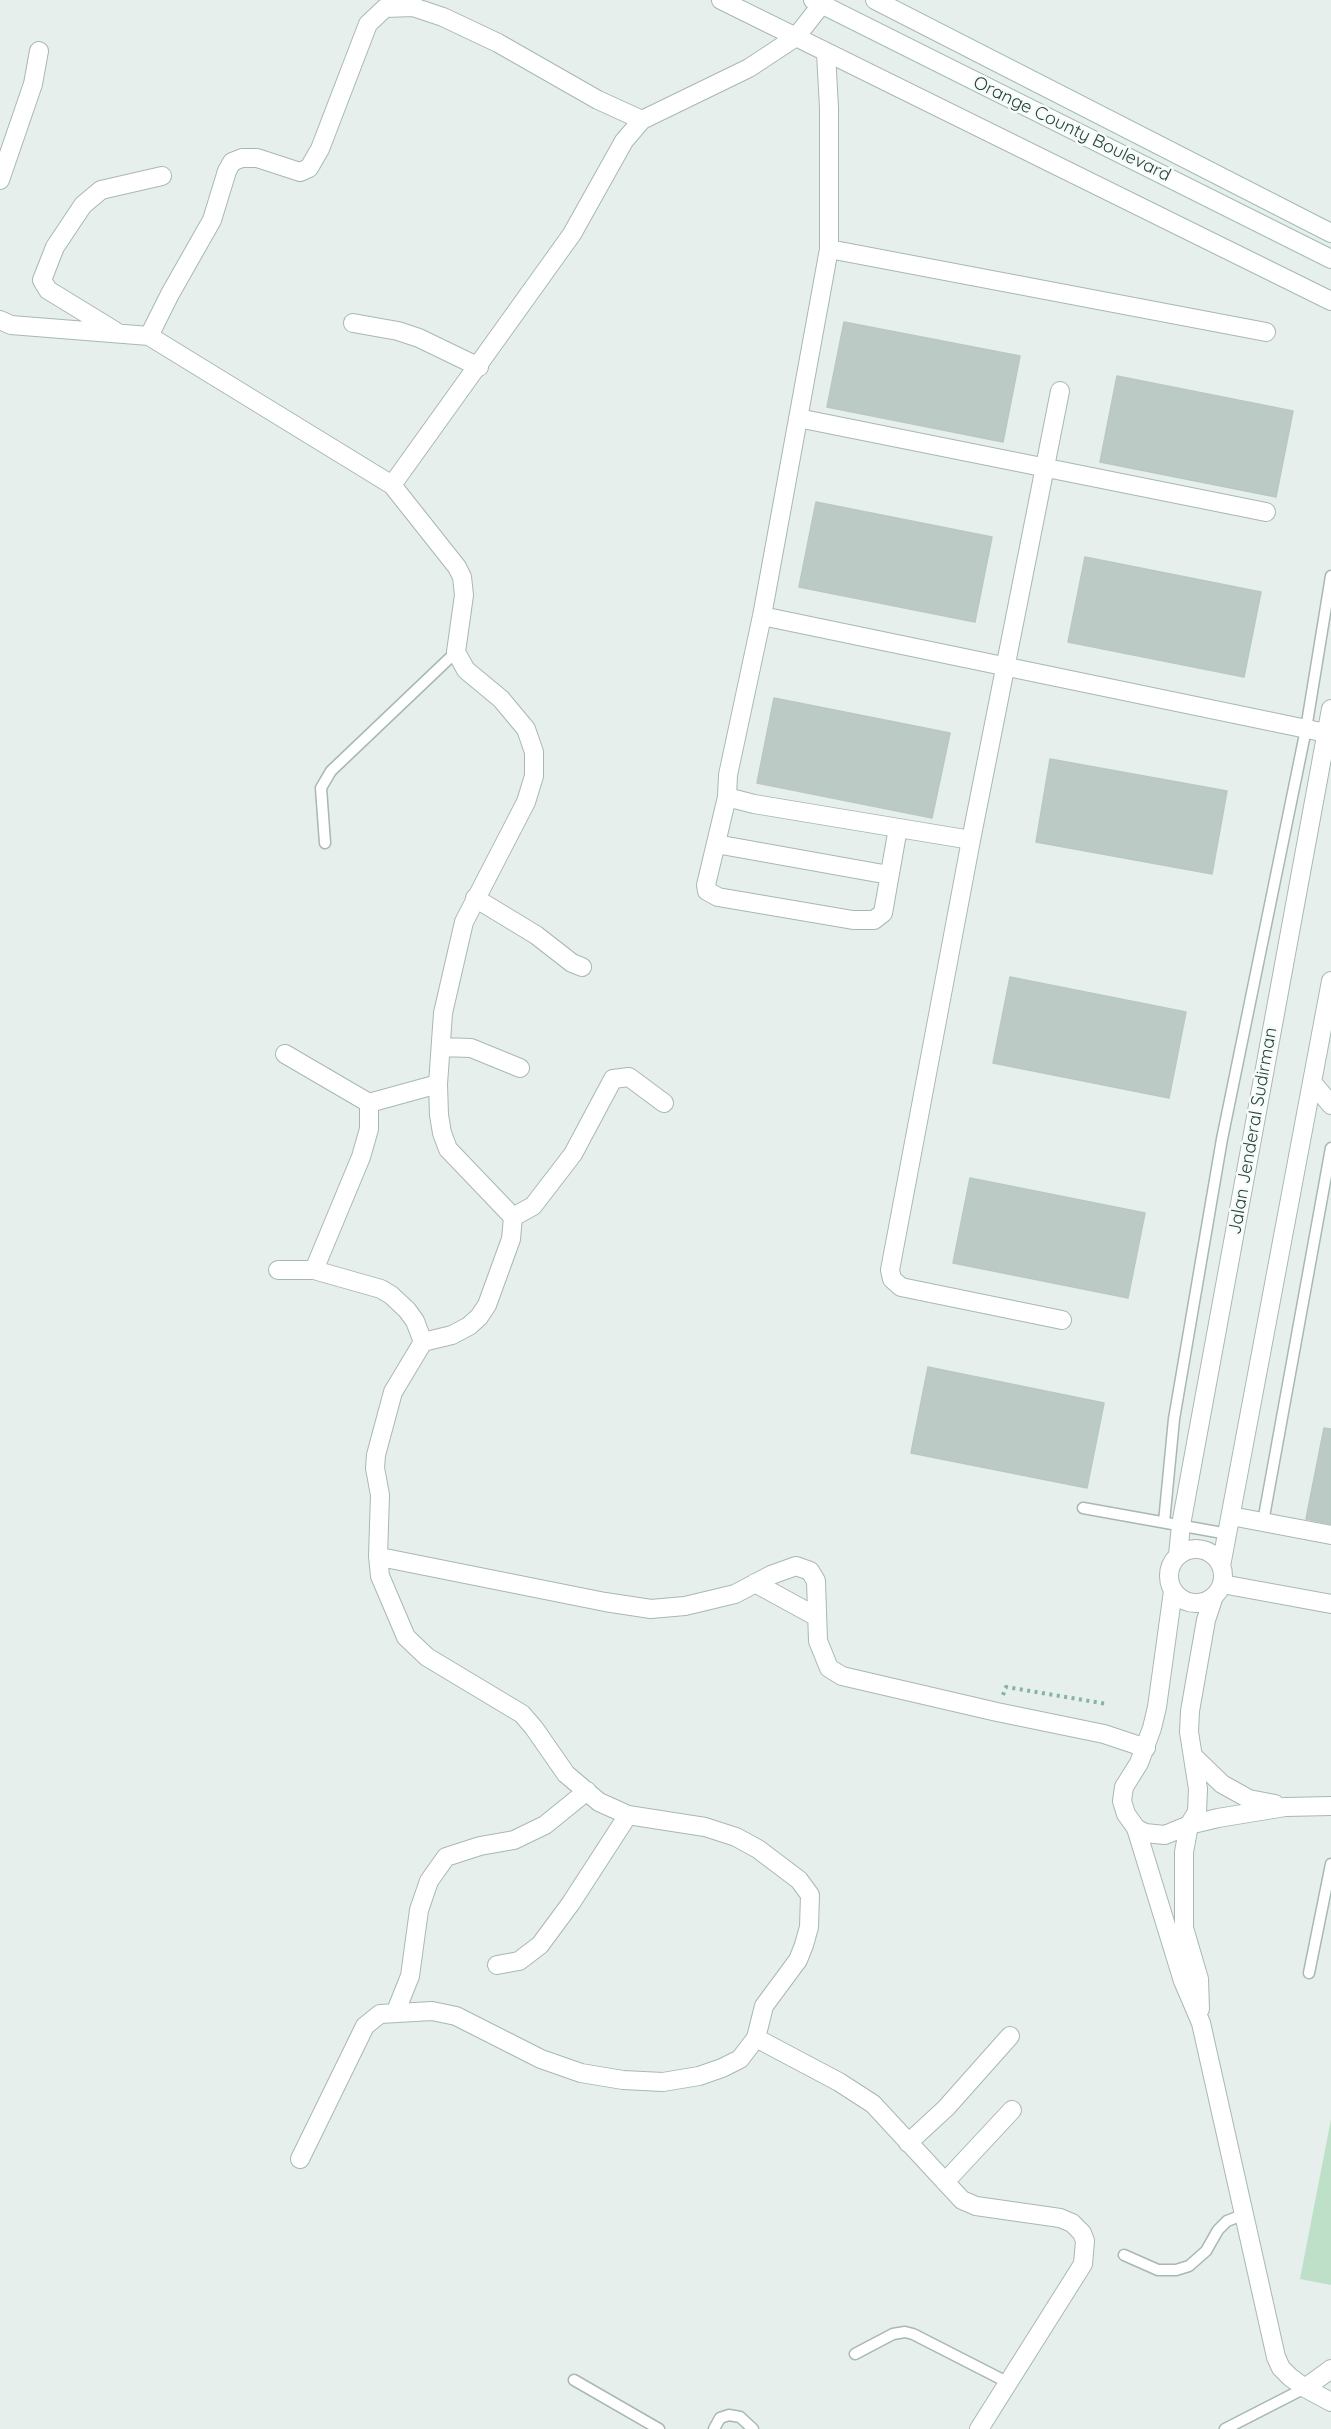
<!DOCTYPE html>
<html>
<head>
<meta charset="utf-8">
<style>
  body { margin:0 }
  canvas { display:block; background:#e6efeb }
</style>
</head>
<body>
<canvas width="1331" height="2429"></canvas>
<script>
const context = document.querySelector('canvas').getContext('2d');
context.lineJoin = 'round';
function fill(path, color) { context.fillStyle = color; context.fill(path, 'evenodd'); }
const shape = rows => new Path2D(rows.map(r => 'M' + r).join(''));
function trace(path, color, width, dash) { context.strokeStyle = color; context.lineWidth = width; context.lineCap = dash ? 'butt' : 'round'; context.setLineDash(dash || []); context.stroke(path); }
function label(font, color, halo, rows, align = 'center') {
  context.font = font + ' Quicksand,sans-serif'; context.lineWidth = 5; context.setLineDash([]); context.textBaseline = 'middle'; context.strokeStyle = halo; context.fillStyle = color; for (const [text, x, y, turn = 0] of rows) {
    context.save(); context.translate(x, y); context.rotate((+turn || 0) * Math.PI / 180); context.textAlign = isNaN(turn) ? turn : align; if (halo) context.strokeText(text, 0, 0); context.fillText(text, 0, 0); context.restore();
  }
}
const green = shape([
  [1331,2119,1331,2285,1300,2279]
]);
const building = shape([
  [844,322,1020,356,1003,442,827,407,844,322],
  [1117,376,1293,411,1276,497,1100,462,1117,376],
  [816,502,992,537,975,622,799,587,816,502],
  [1085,557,1261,592,1244,677,1068,642,1085,557],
  [774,698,950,733,932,818,757,783,774,698],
  [1050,759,1227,791,1212,874,1036,842,1050,759],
  [1010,977,1186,1012,1169,1098,993,1063,1010,977],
  [970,1178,1145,1213,1128,1298,953,1263,970,1178],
  [928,1367,1104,1403,1087,1488,911,1453,928,1367],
  [1324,1428,1331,1429,1331,1524,1306,1519,1324,1428]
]);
const path = shape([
  [1003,1695,1006,1687,1107,1704]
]);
const service = shape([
  [325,843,321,788,331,771,456,652],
  [1083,1508,1228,1534],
  [1164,1522,1174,1419,1222,1139,1306,729,1331,576],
  [1263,1522,1331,1148],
  [1309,1973,1331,1864],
  [1124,2255,1158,2270,1176,2270,1189,2266,1206,2251,1218,2230,1227,2221,1245,2214],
  [855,2354,893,2334,905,2332,913,2334,1007,2382],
  [574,2380,659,2429],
  [714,2429,720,2418,729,2415,740,2417,753,2429],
  [1225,2429,1305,2388]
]);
const minor = shape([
  [721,0,1331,301],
  [825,0,796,37,749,68,642,120,624,141,572,234,392,485,457,567,462,577,464,595,456,652,466,670,501,699,526,729,534,752,534,776,526,802,464,922,443,1013,438,1084,439,1115,442,1133,448,1149,513,1217,511,1239,487,1305,479,1317,469,1326,452,1335,423,1342,393,1392,376,1455,375,1468,380,1495,378,1556,380,1576,406,1637,427,1657,522,1714,534,1728,566,1774,599,1802,628,1815,705,1827,736,1837,758,1849,799,1880,810,1895,809,1927,804,1945,798,1960,764,2006,756,2038,839,2082,873,2104,962,2200,976,2206,1060,2218,1072,2223,1082,2233,1085,2241,1083,2264,979,2429],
  [826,53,829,108,829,249,762,616,728,775,727,797,754,804,971,840,890,1270,892,1279,901,1287,1062,1320],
  [0,180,33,84,39,51],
  [829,249,1266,332],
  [0,320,11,325,149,336,392,485],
  [353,323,398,331,419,338,479,367],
  [115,331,48,290,42,280,55,247,83,205,101,190,162,176],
  [149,336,170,294,212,220,227,171,232,162,242,158,257,158,300,172,309,168,320,149,368,24,385,8,413,7,443,17,498,43,598,100,642,120],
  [798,418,1266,512],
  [762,616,1326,733],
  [727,797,706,885,707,891,718,897,853,920,874,920,883,913,898,828],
  [971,840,1060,391],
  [716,844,889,875],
  [475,898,536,935,572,963,582,967],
  [441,1047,471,1048,520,1068],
  [285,1054,369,1103,438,1084],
  [513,1217,533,1206,573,1154,613,1079,629,1077,664,1103],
  [278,1270,314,1270,381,1289,391,1295,407,1310,415,1321,423,1342],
  [314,1270,361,1157,369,1129,369,1103],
  [1231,1516,1331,1535],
  [385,1558,605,1602,651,1609,685,1606,735,1594,771,1575,796,1566,810,1571,816,1581,818,1641,829,1668,842,1676,997,1712,1104,1734,1146,1748],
  [755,1583,817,1617],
  [1222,1584,1331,1604],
  [497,1965,519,1961,540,1945,571,1903,628,1815],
  [396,2011,410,1976,419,1910,429,1881,446,1857,480,1846,514,1840,545,1825,587,1791],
  [908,2143,946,2108,1010,2036],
  [300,2159,365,2026,380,2014,432,2011,456,2016,541,2059,581,2073,623,2080,663,2082,699,2076,722,2068,740,2059,756,2038],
  [945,2182,1012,2110]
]);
const tertiary = shape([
  [1312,1082,1331,1105],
  '1169 1576a27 27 0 1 1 54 0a27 27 0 1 1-54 0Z',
  [1178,1555,1181,1525,1331,709],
  [1221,1566,1331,981],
  [1173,1591,1157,1707,1152,1728,1139,1763,1124,1787,1122,1801,1126,1814,1136,1828,1145,1833,1165,1835,1189,1825,1218,1818,1285,1807,1331,1806],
  [1194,1757,1222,1784,1249,1799,1275,1804],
  [1136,1828,1183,1981,1201,2023,1276,2357,1281,2368,1290,2377,1305,2388,1331,2402],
  [1200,2009,1199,1979,1184,1928,1184,1852,1189,1825,1197,1812,1198,1789,1189,1732,1190,1711,1206,1620,1214,1596],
  [1305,2388,1331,2369]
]);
const secondary = shape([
  [813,0,1331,259],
  [875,0,1331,233]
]);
const streetNames = [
  ["Orange County Boulevard",1072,129,26],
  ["Jalan Jenderal Sudirman",1253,1131,-80]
];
fill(green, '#bfe0c8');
fill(building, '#bbcac4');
trace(building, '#b8c9c2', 1.5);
trace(service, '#a8b8b2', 13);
trace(minor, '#a8b8b2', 20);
trace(tertiary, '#a8b8b2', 20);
trace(secondary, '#a4bbb3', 20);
trace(path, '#86b3a5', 4, [3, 4.5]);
trace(service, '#fff', 10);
trace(minor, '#fff', 18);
trace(tertiary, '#fff', 18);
trace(secondary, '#fff', 18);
label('18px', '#24423a', '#f7fbf9', streetNames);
</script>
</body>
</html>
